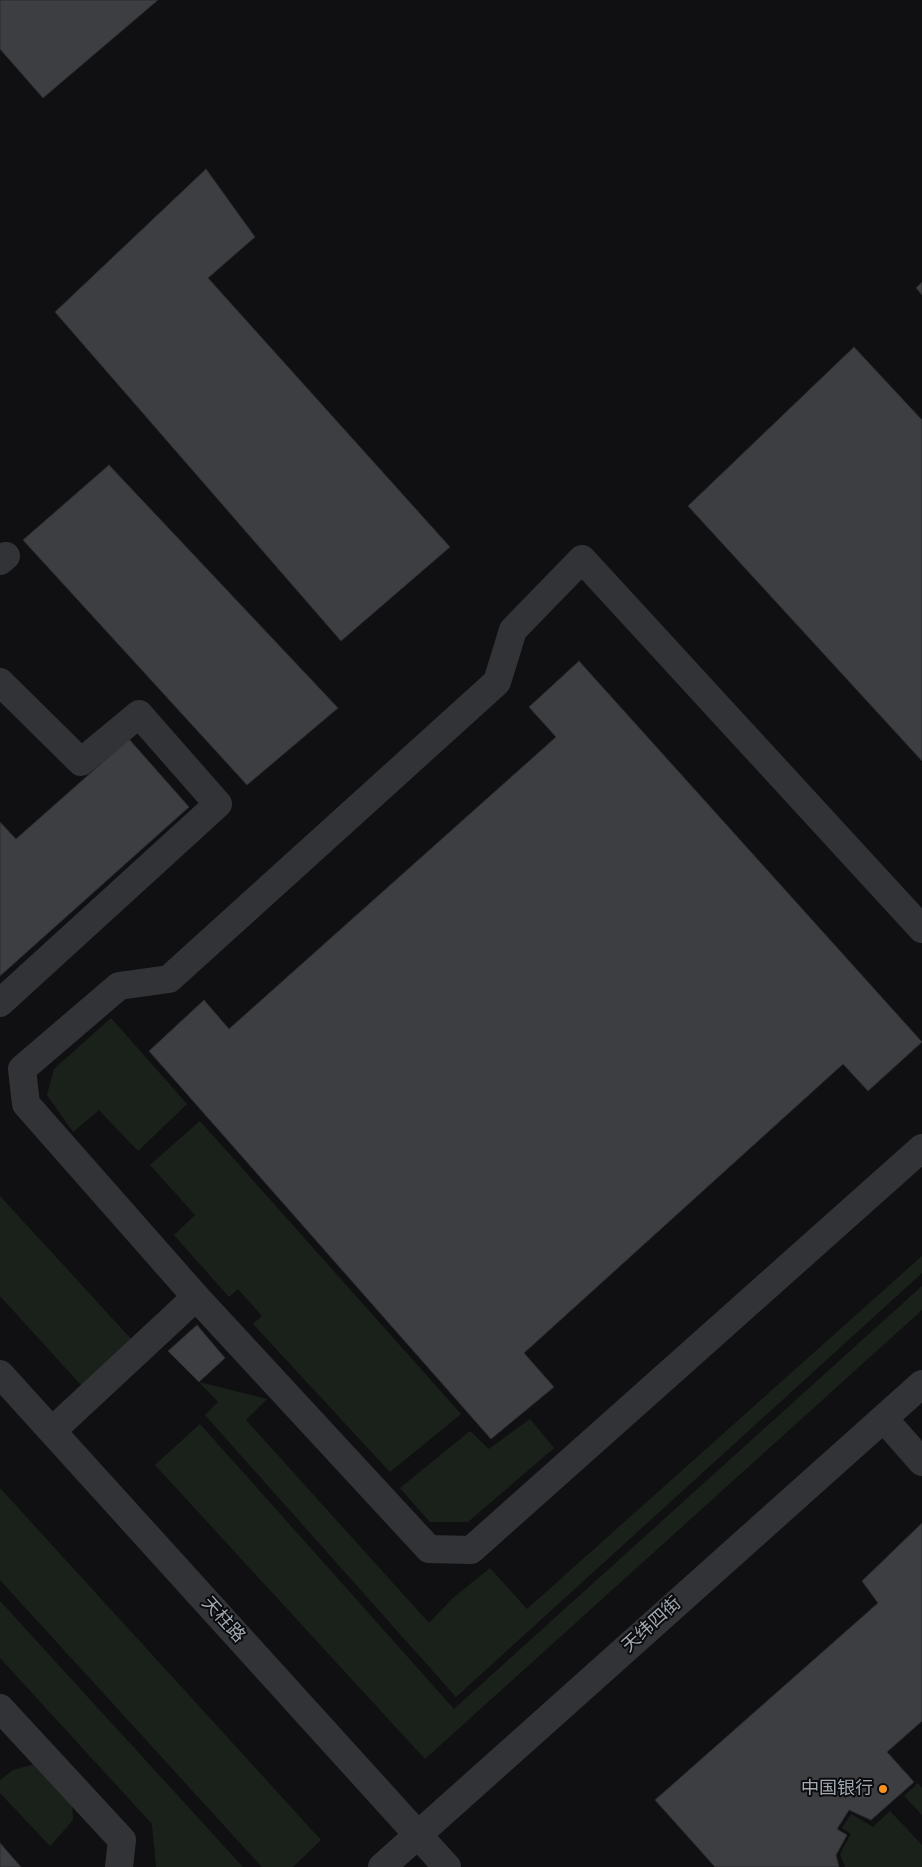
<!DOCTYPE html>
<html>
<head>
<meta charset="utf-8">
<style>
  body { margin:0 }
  canvas { display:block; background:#101012 }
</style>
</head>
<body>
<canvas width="922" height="1867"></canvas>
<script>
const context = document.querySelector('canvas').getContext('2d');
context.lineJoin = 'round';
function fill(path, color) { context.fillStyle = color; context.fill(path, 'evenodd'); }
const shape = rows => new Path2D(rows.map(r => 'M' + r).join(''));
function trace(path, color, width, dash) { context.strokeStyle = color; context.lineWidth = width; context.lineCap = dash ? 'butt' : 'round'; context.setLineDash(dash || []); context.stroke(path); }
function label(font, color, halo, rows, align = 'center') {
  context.font = font + ' "Archivo Narrow","Noto Sans SC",sans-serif'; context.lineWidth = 4; context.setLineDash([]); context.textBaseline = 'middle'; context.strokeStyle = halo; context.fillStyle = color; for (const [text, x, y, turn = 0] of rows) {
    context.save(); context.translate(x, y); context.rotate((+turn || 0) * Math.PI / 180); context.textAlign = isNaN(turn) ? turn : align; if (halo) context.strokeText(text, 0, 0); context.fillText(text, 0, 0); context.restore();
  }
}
const green = shape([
  [111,1018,187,1104,138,1151,99,1110,73,1132,47,1095,54,1069],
  [200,1121,461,1414,390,1472,253,1324,262,1316,238,1289,229,1297,174,1235,195,1215,150,1165],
  [0,1196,133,1341,82,1386,0,1296],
  [922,1256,922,1273,456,1697,205,1415,218,1402,199,1382,267,1399,246,1420,429,1623,453,1598,490,1568,527,1609],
  [922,1286,922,1310,425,1759,155,1465,200,1424,454,1709],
  [530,1419,554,1448,468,1522,430,1522,400,1488,470,1431,489,1449],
  [0,1488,321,1840,293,1867,262,1867,0,1580],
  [0,1601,243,1867,156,1867,152,1824,0,1658],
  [35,1764,72,1798,73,1820,50,1846,0,1793,0,1780,13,1770],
  [918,1783,922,1788,922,1815,904,1796],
  [890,1811,922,1845,922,1867,845,1867,840,1854,851,1834,842,1828,851,1814,873,1827]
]);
const building = shape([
  [0,0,158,0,43,98,0,49,0,0],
  [206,169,255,237,208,278,450,547,341,641,55,312,206,169],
  [922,282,922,295,916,288,922,282],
  [854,347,922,420,922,761,688,506,854,347],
  [109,465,338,708,247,785,23,540,109,465],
  [579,661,922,1042,868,1091,843,1064,524,1353,554,1387,491,1439,149,1051,204,1000,229,1029,556,737,529,707,579,661],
  [129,739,189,807,0,976,0,822,16,839,129,739],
  [197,1325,225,1358,199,1382,168,1351,197,1325],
  [922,1523,922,1721,887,1752,914,1782,871,1820,849,1810,837,1829,847,1835,836,1855,839,1867,715,1867,655,1800,878,1603,862,1581,922,1523],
  [0,1843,21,1867,0,1867,0,1843]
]);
const minor = shape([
  [0,561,6,556],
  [0,682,81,762,139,714,218,804,0,1003],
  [922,929,582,559,513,630,497,682,169,979,119,986,22,1069,26,1104,196,1297,429,1549,471,1550,922,1148],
  [0,1374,447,1867],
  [884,1419,922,1462],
  [52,1431,196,1297],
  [0,1708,122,1840,119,1867],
  [382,1867,922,1384]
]);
const markers = [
  [883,1789,5,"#f99121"]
];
const streetNames = [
  ["天柱路",223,1620,48],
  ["天纬四街",652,1625,-42]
];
const poiNames = [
  ["中国银行",873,1789]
];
fill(green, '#1a211a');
fill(building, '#3c3e42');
trace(building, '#2a2b2e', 1);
trace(minor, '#313337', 28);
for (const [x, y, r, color] of markers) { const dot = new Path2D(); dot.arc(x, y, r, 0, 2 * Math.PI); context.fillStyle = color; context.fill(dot); trace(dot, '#0b0b0d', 2); }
label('18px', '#a1a9b3', '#0b0b0d', streetNames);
label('18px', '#a1a9b3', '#0b0b0d', poiNames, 'right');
</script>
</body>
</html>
